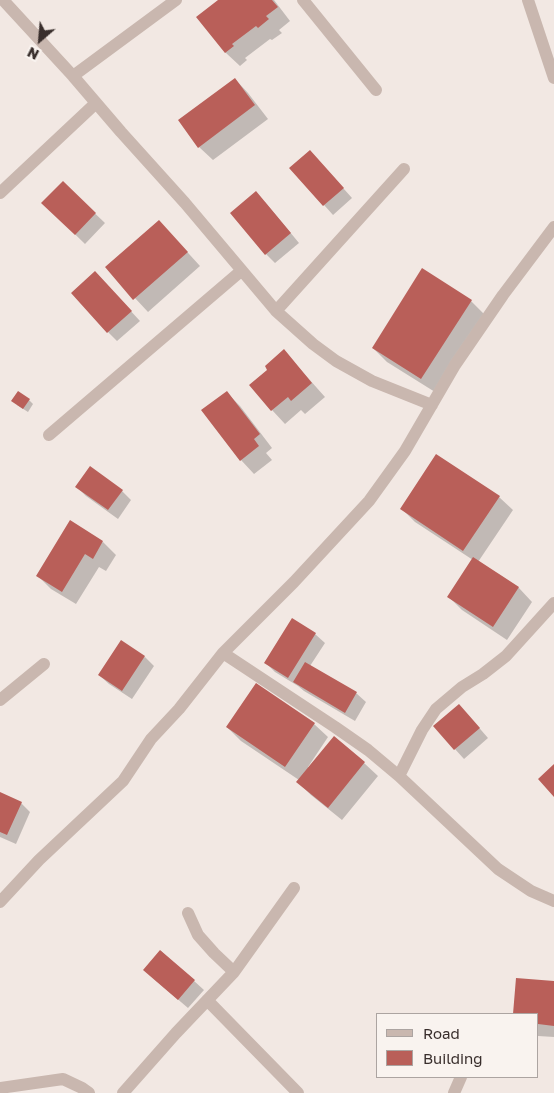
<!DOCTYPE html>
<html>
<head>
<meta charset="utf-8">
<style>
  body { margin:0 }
  #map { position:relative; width:554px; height:1093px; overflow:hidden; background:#f2e8e3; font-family:"Golos Text",sans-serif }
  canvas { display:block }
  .legend { position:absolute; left:376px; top:1013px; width:162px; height:65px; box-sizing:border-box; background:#f9f3ef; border:1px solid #aca4a1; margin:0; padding:6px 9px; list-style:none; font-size:15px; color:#392e2c }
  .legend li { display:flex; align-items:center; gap:10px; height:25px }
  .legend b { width:25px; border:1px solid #aca4a1 }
  .north { position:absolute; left:15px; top:15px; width:50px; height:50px; -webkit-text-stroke:4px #f9f3ef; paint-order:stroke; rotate:207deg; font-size:14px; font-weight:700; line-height:20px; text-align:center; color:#392e2c }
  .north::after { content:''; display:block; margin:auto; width:18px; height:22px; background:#392e2c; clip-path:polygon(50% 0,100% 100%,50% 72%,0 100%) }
</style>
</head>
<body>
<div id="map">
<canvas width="554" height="1093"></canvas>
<ul class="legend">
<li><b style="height:6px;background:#c9b7af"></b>Road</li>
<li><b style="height:14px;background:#b95f59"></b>Building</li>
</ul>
<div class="north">N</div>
</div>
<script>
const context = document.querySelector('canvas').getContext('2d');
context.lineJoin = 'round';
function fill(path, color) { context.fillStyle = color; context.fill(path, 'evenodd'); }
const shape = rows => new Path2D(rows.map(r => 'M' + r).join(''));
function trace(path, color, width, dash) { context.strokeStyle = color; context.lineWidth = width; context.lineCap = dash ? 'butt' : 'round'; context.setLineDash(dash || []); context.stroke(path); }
const shadow = shape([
  [220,0,274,0,290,21,279,30,282,33,272,40,270,39,245,58,247,60,240,66,226,53,198,17],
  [235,79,248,93,268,119,213,160,199,147],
  [319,161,352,198,333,215,291,168],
  [63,183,105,223,85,244,43,203],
  [265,202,299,243,275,263,266,254],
  [159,221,200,266,148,312,107,268],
  [104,282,140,321,117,341,108,332],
  [471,301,484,314,435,392,387,362,373,348],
  [284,351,325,397,305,414,301,410,285,424,272,410],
  [227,393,240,406,272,448,266,453,272,460,254,474,241,460],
  [29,400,33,404,28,412,17,405],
  [77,487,122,491,131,500,118,519,86,496],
  [499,497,513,510,478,562,519,588,532,602,507,640,462,610,449,597,473,560,415,522,402,509],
  [103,542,116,555,106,571,99,567,76,604,51,589,38,576],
  [315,634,325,643,310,666,356,693,366,702,355,721,304,691,298,686,275,672,266,663],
  [145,657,154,666,132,699,109,684,99,675],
  [468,715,488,738,464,759,435,727],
  [314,724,328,737,308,767,309,768,334,738,364,763,378,776,342,820,311,795,298,782,299,780,241,741,227,727],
  [0,794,21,803,30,812,16,844,0,837],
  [161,951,204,990,188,1008,154,979],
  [517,979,554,982,554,1037,538,1036,538,1014,514,1014]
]);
const building = shape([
  [218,0,272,0,278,7,266,16,269,19,258,28,256,26,232,44,234,46,225,53,196,17],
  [235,78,255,105,198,148,178,120],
  [310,150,344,188,323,206,289,168],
  [63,181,96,213,75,235,41,203],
  [256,191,291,233,265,255,230,213],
  [159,220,188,252,133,300,105,267],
  [422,268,472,300,421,379,372,348],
  [95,271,132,311,107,333,71,293],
  [284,349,312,383,291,401,288,397,271,411,249,385,267,370,265,366],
  [18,391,30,399,23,409,11,401],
  [227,391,260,434,254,439,259,446,240,461,201,410],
  [436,454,500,496,463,551,400,509],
  [90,466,123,490,108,510,75,487],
  [70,520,103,541,93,559,85,554,62,592,36,576],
  [473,557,519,587,493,627,447,597],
  [292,618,316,633,288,678,264,663],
  [121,640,145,656,122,691,98,675],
  [305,662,357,692,345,713,293,682],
  [256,683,315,723,285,767,226,727],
  [459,704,480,728,454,750,433,726],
  [334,736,365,762,328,808,296,782],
  [554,764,554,797,538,779],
  [0,792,22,802,7,835,0,832],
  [160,950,195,980,178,1000,143,970],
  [516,978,554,981,554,1026,538,1024,538,1014,513,1014]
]);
const minor = shape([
  [3,0,73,76,121,132,185,203,276,311,313,344,336,361,372,381,432,405],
  [303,0,376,90],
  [528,0,554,78],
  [73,76,176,0],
  [0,193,96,103],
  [276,311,404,169],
  [49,435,241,271],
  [223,653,335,727,368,750,399,776,498,869,531,891,554,901],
  [0,700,44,664],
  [399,776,422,730,436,709,462,687,483,674,506,656,554,603],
  [0,902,39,860,123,781,151,739,179,709,223,653,294,582,369,501,405,451,455,365,503,295,554,227],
  [188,913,198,935,214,953,234,972],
  [207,1000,298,1093],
  [0,1088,63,1079,82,1088,89,1093],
  [123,1093,176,1033,234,972,294,888],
  [454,1093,461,1077]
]);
fill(shadow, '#0003');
fill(building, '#b95f59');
trace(minor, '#c9b7af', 12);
</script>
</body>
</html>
